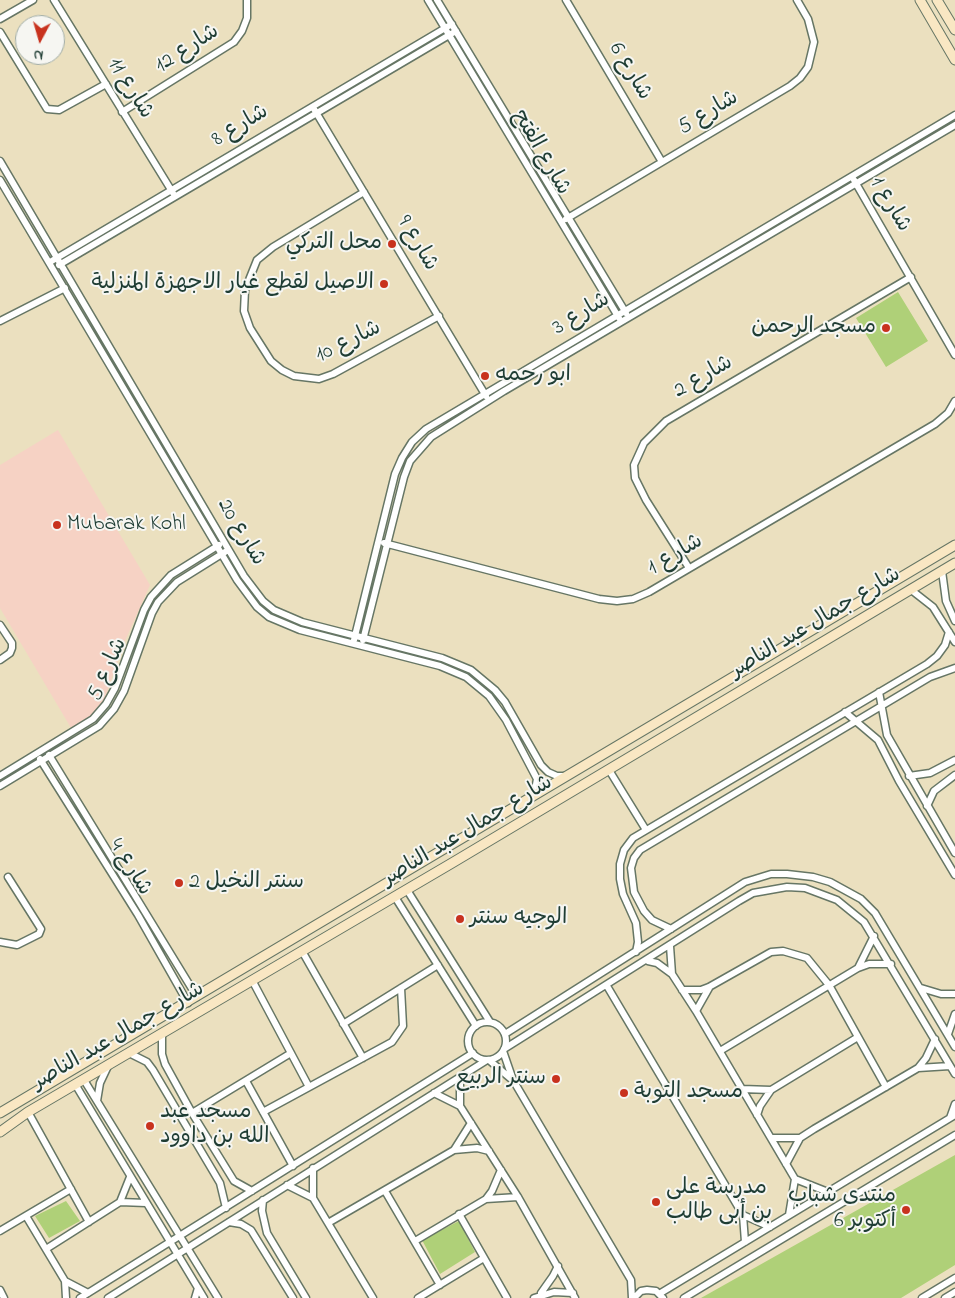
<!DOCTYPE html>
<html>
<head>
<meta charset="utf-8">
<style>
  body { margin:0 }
  #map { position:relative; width:955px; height:1298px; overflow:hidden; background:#ebe0bf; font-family:"Indie Flower",sans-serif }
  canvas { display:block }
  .north { position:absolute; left:15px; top:15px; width:50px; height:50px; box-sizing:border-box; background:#f6f6f2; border:1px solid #a0aca6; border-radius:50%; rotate:186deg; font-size:14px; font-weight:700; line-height:20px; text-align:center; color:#1f3d34 }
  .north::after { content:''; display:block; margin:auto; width:18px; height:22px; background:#c8321e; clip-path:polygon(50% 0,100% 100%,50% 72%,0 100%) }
</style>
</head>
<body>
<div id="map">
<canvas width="955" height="1298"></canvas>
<div class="north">N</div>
</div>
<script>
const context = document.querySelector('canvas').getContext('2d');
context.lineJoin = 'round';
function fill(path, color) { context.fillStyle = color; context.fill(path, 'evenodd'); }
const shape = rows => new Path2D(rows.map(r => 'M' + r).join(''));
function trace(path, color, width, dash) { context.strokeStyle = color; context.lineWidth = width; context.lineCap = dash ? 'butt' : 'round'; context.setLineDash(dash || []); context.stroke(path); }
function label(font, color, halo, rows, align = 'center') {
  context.font = font + ' "Indie Flower","Playpen Sans Arabic",sans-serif'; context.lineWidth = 4; context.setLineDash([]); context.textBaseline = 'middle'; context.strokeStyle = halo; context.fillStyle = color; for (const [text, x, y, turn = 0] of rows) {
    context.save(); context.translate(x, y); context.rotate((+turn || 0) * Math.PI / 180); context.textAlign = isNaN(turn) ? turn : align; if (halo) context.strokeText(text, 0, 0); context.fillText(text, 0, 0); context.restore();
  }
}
const built = shape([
  [58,430,150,585,125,641,104,700,89,719,71,728,0,608,0,465]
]);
const green = shape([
  [898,292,928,341,886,367,856,318],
  [955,1155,955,1265,901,1298,701,1298],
  [66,1201,80,1221,49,1238,35,1216],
  [459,1221,475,1252,440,1274,422,1240]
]);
const street = shape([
  [54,0,173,193],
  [428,0,619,318],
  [437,0,626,313],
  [566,0,662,162],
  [0,19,33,0],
  [0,32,47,109,59,110,106,84],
  [314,109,486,396],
  [122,112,234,42,242,31,247,18,247,0],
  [0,161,244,576,263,601,274,610,302,622,442,658,471,670,495,690,505,702,541,765,548,772,557,776,567,776],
  [0,180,237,580,257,607,269,617,300,630,440,666,466,677,489,696,506,720,537,779,534,795],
  [854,180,955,355],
  [364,192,273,247,257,260,245,290,244,311,250,328,271,361,282,370,294,376,319,379,333,374,439,316],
  [566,219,790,86,800,78,808,67,814,42,808,19,797,0],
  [50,262,452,24],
  [59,265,456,31],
  [0,321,65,288],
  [384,543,599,599,617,601,633,599,649,592,935,424,948,413,955,401],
  [689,568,646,500,635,478,634,465,644,443,666,421,911,277],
  [942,571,946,601,955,621],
  [910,589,933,607,955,642],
  [0,625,12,643,12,648,10,653,0,660],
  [354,640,395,474,402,458,412,442,426,429,955,115],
  [363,640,404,477,410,461,431,437,504,391,955,125],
  [879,692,887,735,955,853],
  [845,712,878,740,899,781,955,875],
  [49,755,197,997],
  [40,759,138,915,188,1003],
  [609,770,646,830],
  [0,776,93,719,106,704,115,688,144,610,151,597,171,575,219,545],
  [909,776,930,773,955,760],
  [0,786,99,726,114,709,124,691,152,613,158,602,177,582,225,552],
  [927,806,934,791,955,775],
  [407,890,490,1022],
  [395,897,476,1026],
  [671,929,652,920,644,911,634,892,631,868,634,858,640,850,930,677,955,668],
  [0,942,17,945,39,934,41,929,8,877],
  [670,946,672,974],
  [302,951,363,1058],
  [636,952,638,942,636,923,623,894,620,879,620,864,624,850,633,838,927,664,937,656,945,645,949,632],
  [648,961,657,963,672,974,696,1011,795,1179,789,1215],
  [858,968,874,936],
  [252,980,309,1087],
  [607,986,743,1215,745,1242],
  [921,988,941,994,955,994],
  [682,990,701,990,709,987,771,952,783,951,807,958,829,985,886,1087],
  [696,1011,709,988],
  '468 1041a19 19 0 1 1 38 0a19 19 0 1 1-38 0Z',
  [343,1024,438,965],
  [162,1033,162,1054,165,1064,192,1113,234,1181,252,1191],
  [505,1034,745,882,771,874,787,874,813,877,830,882,861,899,875,913,955,1047],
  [948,1034,955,1014],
  [504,1049,739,901,753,893,787,887,805,888,837,900,864,922,955,1074],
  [503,1051,513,1080,631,1280,632,1298],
  [720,1051,858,968,869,964,891,964],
  [129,1053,147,1062,153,1070,220,1183,226,1208],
  [489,1060,510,1078],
  [918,1068,926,1058,935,1039],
  [460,1077,460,1106,518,1197,575,1298],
  [84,1080,218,1298],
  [246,1081,293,1166],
  [75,1084,204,1298],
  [742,1089,771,1090],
  [434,1093,460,1106],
  [97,1101,100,1083,108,1066],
  [28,1112,89,1222],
  [263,1112,392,1042,403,1026,401,988],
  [192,1113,291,1053],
  [757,1115,760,1106,771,1090,858,1037],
  [950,1118,955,1104],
  [771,1138,800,1138],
  [454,1150,477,1148,489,1151],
  [786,1164,800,1138,814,1129,918,1068,950,1066],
  [313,1168,313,1198],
  [795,1179,828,1192],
  [287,1185,313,1198,373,1298],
  [385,1191,440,1285],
  [486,1199,492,1191,501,1170],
  [263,1200,262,1211,267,1233,306,1298],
  [120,1202,146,1203],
  [459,1214,507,1298],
  [743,1215,770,1227],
  [26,1216,65,1281,66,1298],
  [229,1222,241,1224,251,1230,293,1298],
  [328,1223,454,1150,471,1123],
  [0,1231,71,1189],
  [415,1241,486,1199,518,1197],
  [46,1249,120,1202,130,1177],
  [65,1281,88,1293],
  [0,1290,4,1298],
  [541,1293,553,1276,558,1266],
  [659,1294,955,1115],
  [80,1298,473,1053],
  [108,1298,487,1060],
  [195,1298,198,1288],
  [418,1298,484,1258],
  [534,1298,554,1292,573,1293],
  [634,1298,641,1291,647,1290,656,1291,663,1298],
  [684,1298,955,1135],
  [922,1298,955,1278],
  [945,1298,955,1292]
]);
const secondary = shape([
  [920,0,955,60],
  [937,0,955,30],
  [0,1113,955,545],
  [0,1132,28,1112,452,863,955,563]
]);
const markers = [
  [392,244,5,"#c8321e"],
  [384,284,5,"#c8321e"],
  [886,328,5,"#c8321e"],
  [485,376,5,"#c8321e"],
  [57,525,5,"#c8321e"],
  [179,883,5,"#c8321e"],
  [460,919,5,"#c8321e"],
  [556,1079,5,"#c8321e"],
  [624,1093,5,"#c8321e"],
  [150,1126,5,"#c8321e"],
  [656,1202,5,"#c8321e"],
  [906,1210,5,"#c8321e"]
];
const streetNames = [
  ["شارع 12",188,50,-33],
  ["شارع 6",629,72,59],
  ["شارع 11",129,89,58],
  ["شارع 5",709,114,-31],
  ["شارع 8",241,127,-31],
  ["شارع الفتح",540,153,60],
  ["شارع 1",889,205,59],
  ["شارع 9",416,244,59],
  ["شارع 3",582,315,-31],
  ["شارع 10",349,343,-26],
  ["شارع 2",704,378,-30],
  ["شارع 20",240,533,59],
  ["شارع 1",676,556,-31],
  ["شارع جمال عبد الناصر",816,624,-31],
  ["شارع 5",109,670,-66],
  ["شارع جمال عبد الناصر",468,832,-31],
  ["شارع 4",129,868,58],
  ["شارع جمال عبد الناصر",119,1037,-30]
];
const poiNames = [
  ["محل التركي",382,244,"right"],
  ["الاصيل لقطع غيار الاجهزة المنزلية",374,284,"right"],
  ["مسجد الرحمن",876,328,"right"],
  ["ابو رحمه",495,376],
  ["Mubarak Kohl",67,525],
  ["سنتر النخيل 2",189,883],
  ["الوجيه سنتر",470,919],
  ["سنتر الربيع",546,1079,"right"],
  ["مسجد التوبة",634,1093],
  ["مسجد عبد",160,1113],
  ["الله بن داوود",160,1138],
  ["مدرسة على",666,1189],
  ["بن أبى طالب",666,1214],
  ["منتدى شباب",896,1197,"right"],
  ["6 أكتوبر",896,1222,"right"]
];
fill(built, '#f6d2c4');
fill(green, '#afd078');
trace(street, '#667665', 9);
trace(secondary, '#667665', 11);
trace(street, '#fff', 6);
trace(secondary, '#f9e7c3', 9);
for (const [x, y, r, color] of markers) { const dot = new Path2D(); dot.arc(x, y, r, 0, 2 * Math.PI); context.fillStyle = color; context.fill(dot); trace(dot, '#f6f6f2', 2); }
label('22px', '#1f3d34', '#f6f6f2', streetNames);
label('22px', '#1f3d34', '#f6f6f2', poiNames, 'left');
</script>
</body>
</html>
